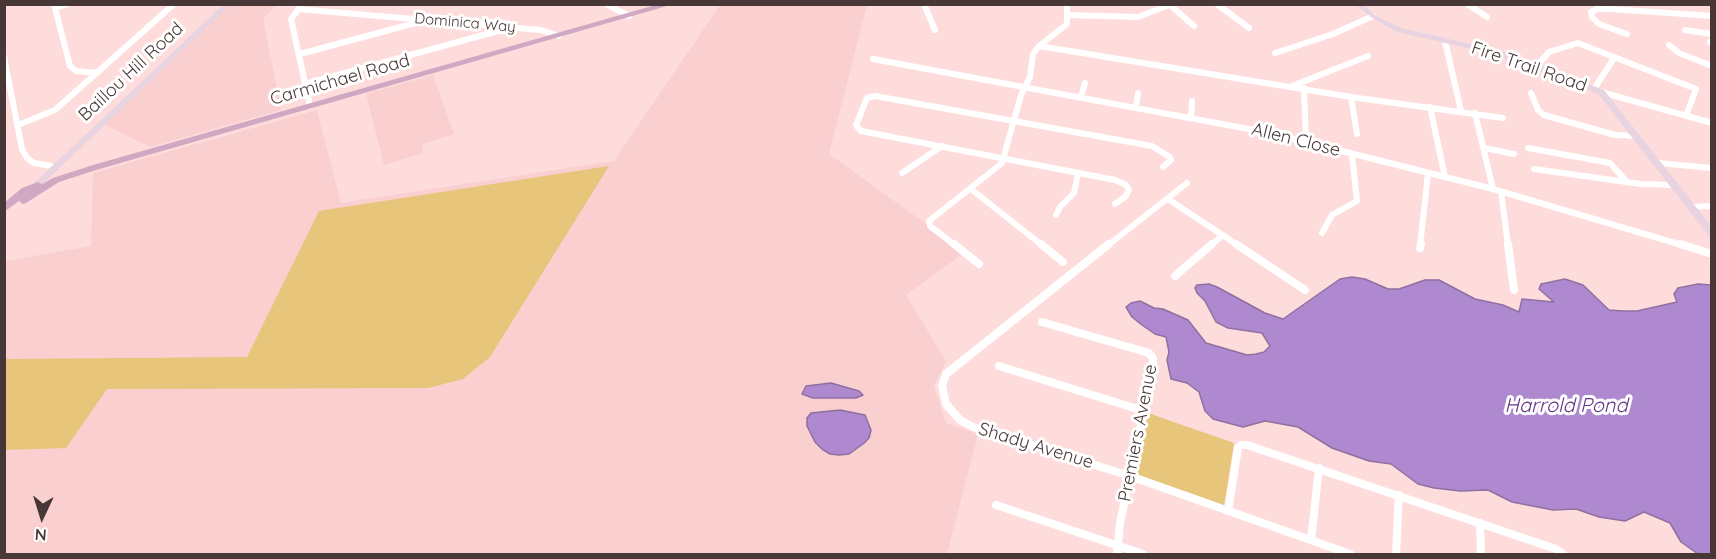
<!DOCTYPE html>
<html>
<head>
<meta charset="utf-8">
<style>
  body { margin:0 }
  #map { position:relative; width:1716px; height:559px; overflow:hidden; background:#fedcdc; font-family:Quicksand,sans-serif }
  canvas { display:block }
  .frame { position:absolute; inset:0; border:6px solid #483737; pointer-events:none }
  .north { position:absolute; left:12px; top:487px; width:60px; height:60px; -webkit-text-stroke:4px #fff; paint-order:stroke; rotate:184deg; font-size:16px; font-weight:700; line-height:24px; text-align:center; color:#483737 }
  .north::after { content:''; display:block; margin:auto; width:21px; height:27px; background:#483737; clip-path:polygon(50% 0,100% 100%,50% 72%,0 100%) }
</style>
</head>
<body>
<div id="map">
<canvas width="1716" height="559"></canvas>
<div class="frame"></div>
<div class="north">N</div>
</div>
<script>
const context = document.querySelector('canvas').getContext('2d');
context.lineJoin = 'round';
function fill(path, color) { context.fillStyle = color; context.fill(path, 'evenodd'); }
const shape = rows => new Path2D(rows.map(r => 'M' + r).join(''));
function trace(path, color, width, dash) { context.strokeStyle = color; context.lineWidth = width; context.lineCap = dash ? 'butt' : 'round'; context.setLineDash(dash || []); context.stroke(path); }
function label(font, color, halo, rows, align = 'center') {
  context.font = font + ' Quicksand,sans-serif'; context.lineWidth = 6; context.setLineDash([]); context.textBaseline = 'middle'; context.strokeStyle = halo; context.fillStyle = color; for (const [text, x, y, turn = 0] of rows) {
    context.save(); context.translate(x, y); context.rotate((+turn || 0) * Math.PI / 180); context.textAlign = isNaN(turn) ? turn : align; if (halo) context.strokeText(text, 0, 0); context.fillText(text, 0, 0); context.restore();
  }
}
const built = shape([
  [229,5,276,5,264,18,264,23,281,110,150,147,101,123],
  [720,5,867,5,829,154,965,252,906,295,946,361,934,386,946,423,978,434,947,554,5,554,5,261,91,246,93,173,317,110,341,203,614,161],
  [433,75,454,134,422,144,423,153,384,165,366,94]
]);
const green = shape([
  [609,166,490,357,463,379,428,388,107,389,66,448,5,450,5,359,247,357,319,211],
  [1148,413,1234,443,1224,506,1135,474]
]);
const water = shape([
  [1352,277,1365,279,1388,289,1399,289,1425,280,1439,280,1475,299,1503,305,1519,312,1522,299,1554,302,1539,289,1541,284,1565,279,1583,285,1609,310,1623,311,1637,311,1677,302,1674,294,1678,288,1698,284,1711,285,1711,554,1698,554,1681,542,1670,523,1644,512,1625,521,1599,517,1576,509,1553,510,1512,502,1488,490,1460,491,1434,488,1418,484,1391,464,1369,461,1332,448,1298,427,1265,421,1243,427,1213,419,1205,411,1199,392,1187,383,1171,379,1167,360,1169,352,1166,337,1155,334,1142,325,1132,317,1126,307,1131,303,1140,301,1154,308,1163,309,1188,320,1206,343,1247,355,1256,354,1264,352,1270,346,1262,333,1228,328,1216,322,1205,301,1197,293,1195,288,1197,285,1209,284,1217,287,1265,313,1283,319,1340,279,1352,277],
  [831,383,859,391,863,395,856,398,813,398,802,394,806,386,831,383],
  [840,410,865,415,871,430,869,438,863,444,849,454,839,455,830,454,822,449,815,442,807,426,807,418,811,413,840,410]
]);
const streetFar1 = shape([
  [54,4,70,66,76,71,97,73],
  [606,4,629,16],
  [924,4,935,30],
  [1169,4,1194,26],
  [1217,4,1249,28],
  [1467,4,1487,17],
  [301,6,291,19,310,106],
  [55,8,68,4],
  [298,9,541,30,559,36],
  [1068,15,1138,17,1172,4],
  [1685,30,1712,34],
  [1627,34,1599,24,1592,17,1591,12,1597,9,1611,9,1712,16],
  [1445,41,1461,111],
  [1710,42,1712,44],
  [1669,45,1679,53,1712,66],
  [1039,46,1351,97,1503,118],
  [1275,53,1333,34,1373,16],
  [300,54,419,22],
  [4,57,22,149,27,158,34,163,51,166],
  [873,59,1270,133,1493,189,1685,246],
  [1536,67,1549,52,1578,43,1696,89,1686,116],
  [305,84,505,29],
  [1292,86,1368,56],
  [1304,88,1306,142],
  [1594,89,1614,58],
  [1601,92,1712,123],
  [1531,93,1538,110,1544,115,1615,135,1636,136],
  [1081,97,1085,83],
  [1351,97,1357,134],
  [1136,107,1138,93],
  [1430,107,1445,177],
  [1475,113,1493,189],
  [1191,117,1192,101],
  [18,125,55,110,174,4],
  [1484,148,1514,154],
  [1528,148,1610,163,1627,182],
  [1658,163,1712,168],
  [1534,169,1641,184,1674,185],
  [902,173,942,146],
  [971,189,1043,246],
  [1501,191,1508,246],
  [1168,199,1239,246],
  [1115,204,1125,197,1129,190,1126,185,1115,180,861,131,856,125,867,98,875,96,1152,146,1170,157,1171,160,1163,167],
  [1691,207,1712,206],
  [1056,215,1060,207,1074,193,1078,173],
  [1322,233,1332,215,1357,201,1352,154],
  [956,246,930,226,929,221,1002,163,1021,95,1030,77,1033,54,1039,46,1067,24,1067,4],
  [1107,246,1187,183],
  [1210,246,1223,235],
  [1420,246,1428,173]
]);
const street = shape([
  [954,244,979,264],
  [1041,244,1063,262],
  [1109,244,946,374,942,386,946,404,960,420,973,427,1130,476,1350,554],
  [1236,244,1305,290],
  [1508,244,1514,290],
  [1680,244,1712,254],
  [1420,248,1421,244],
  [1175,276,1212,244],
  [1042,322,1149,353,1153,358,1153,368,1120,523,1117,554],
  [999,366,1144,411],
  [996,505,1143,554],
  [1228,511,1238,448,1241,445,1247,445,1556,549,1563,554],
  [1480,523,1481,554],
  [1311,540,1319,468],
  [1396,554,1399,495]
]);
const secondary = shape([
  [224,4,231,4,40,187,34,187,33,185,34,183,224,4],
  [1355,4,1363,4,1375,15,1401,28,1502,51,1604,90,1712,227,1712,237,1709,236,1598,94,1497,55,1397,32,1371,17,1355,4]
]);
const primary = shape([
  [659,4,674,4,96,170,59,182,26,203,23,204,19,201,4,212,4,203,22,188,35,183,38,182,42,184,53,178,93,165,659,4]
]);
const farStreetnames = [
  ["Dominica Way",465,23,5]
];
const streetNames = [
  ["Fire Trail Road",1529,67,19],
  ["Baillou Hill Road",131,72,-43],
  ["Carmichael Road",340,80,-16],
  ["Allen Close",1296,140,14],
  ["Premiers Avenue",1138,433,-79],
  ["Shady Avenue",1036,446,17]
];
const waterNames = [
  ["Harrold Pond",1566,406]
];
fill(built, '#f9cfd0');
fill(green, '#e7c57a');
fill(water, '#ae89cf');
trace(water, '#8f70a1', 1.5);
trace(streetFar1, '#fff', 6);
trace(street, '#fff', 8);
fill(secondary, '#e8d4e0');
fill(primary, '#d1a8c2');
label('15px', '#483737', '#fff', farStreetnames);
label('18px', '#483737', '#fff', streetNames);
label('italic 20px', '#643487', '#fff', waterNames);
</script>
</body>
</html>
